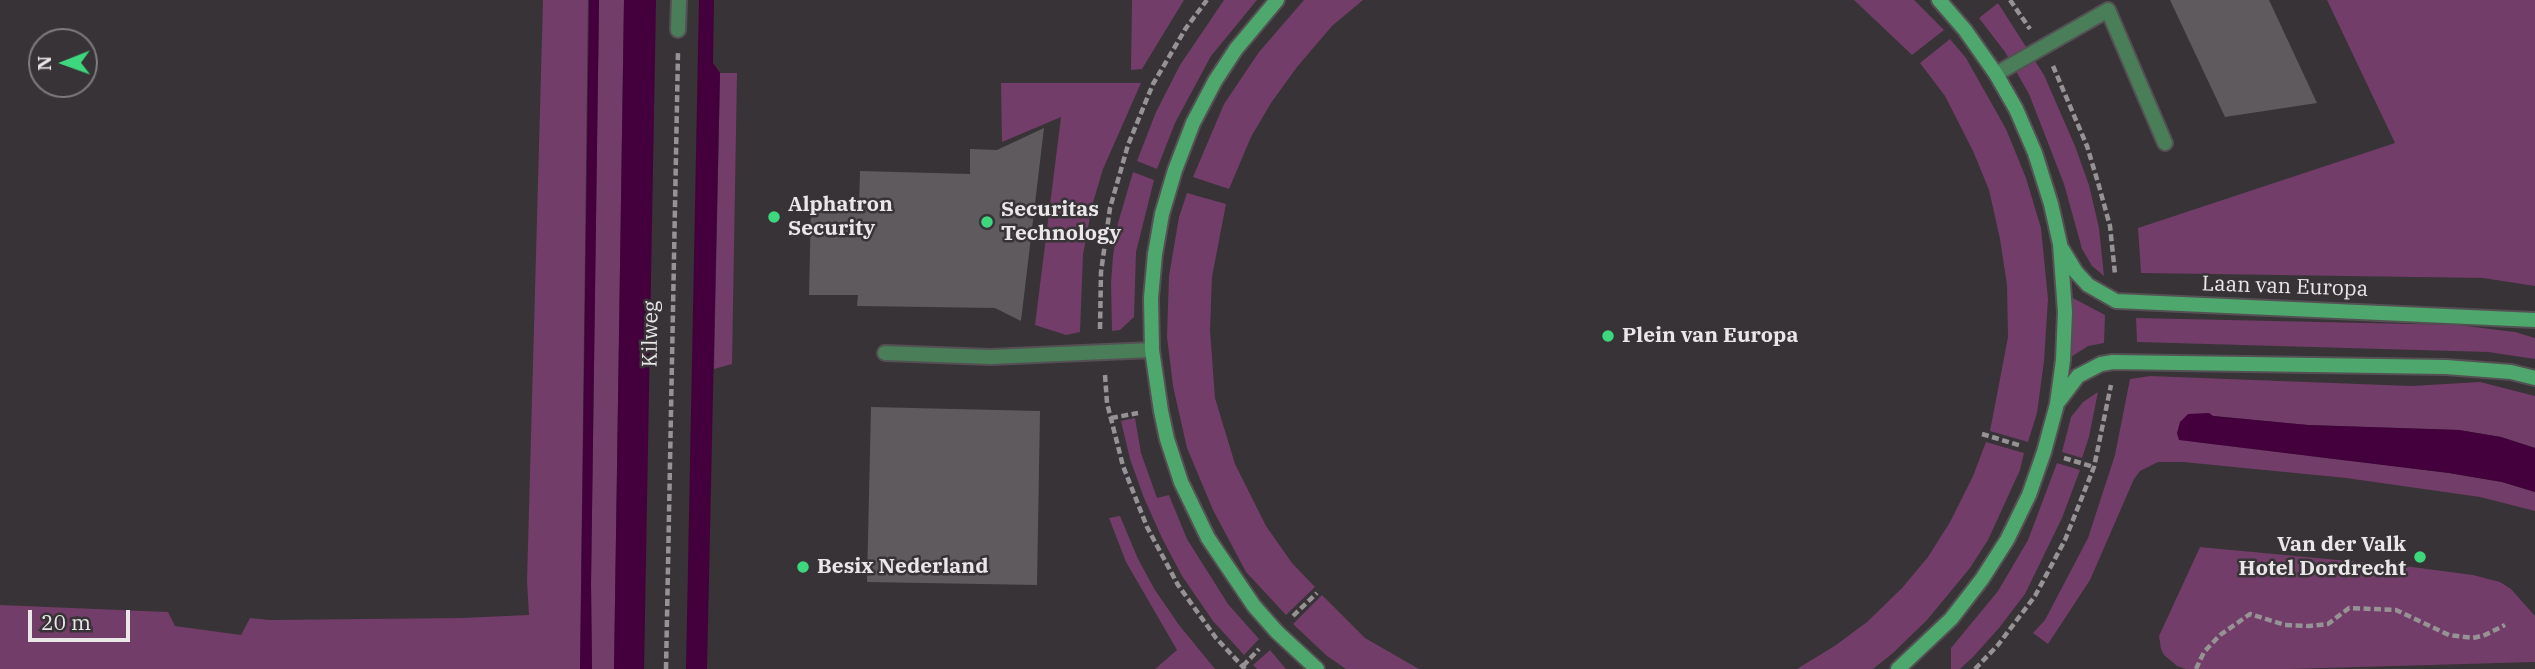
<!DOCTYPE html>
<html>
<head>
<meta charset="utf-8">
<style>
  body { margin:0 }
  #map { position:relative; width:2535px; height:669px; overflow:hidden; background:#373336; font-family:"IBM Plex Serif",serif }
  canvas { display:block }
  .north { position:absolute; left:28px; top:28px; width:70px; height:70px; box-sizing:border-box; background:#373336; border:2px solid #7f7b7e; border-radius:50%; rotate:269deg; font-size:19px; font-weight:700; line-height:28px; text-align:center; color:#eae7e9 }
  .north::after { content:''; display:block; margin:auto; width:24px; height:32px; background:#3dd77d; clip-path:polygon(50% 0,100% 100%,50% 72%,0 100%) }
  .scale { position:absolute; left:28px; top:610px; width:102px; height:32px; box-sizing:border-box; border:4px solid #eae7e9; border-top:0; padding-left:9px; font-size:21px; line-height:24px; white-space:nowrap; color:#eae7e9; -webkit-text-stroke:5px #373336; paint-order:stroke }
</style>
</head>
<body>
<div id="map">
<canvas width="2535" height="669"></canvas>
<div class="north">N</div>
<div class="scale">20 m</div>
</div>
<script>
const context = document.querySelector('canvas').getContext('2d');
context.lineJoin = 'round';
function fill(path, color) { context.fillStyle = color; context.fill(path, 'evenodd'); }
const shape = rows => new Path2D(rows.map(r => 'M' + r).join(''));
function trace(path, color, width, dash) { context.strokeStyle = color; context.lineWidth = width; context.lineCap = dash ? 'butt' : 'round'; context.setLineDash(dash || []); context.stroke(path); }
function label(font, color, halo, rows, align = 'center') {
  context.font = font + ' "IBM Plex Serif",serif'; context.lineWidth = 5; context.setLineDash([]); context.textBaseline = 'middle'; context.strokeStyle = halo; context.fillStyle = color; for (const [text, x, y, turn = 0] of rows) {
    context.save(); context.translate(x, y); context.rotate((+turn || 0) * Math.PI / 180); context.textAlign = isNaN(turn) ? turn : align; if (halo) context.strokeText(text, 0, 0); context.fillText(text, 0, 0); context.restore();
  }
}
const green = shape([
  [543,0,588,0,580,669,0,669,0,605,168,612,175,626,241,635,250,618,270,620,461,618,529,615,527,581],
  [599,0,624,0,614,669,592,669,591,584],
  [1132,0,1184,0,1142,69,1131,70],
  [1224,0,1257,0,1211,56,1175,123,1157,169,1137,161,1156,112,1180,65],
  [1304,0,1363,0,1332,26,1297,67,1271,103,1251,137,1229,189,1193,177,1224,104,1259,52],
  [1854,0,1914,0,1944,30,1912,55],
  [2327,0,2535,0,2535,286,2483,278,2141,273,2138,228,2395,143],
  [1998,3,2044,75,2075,146,2089,185,2099,228,2104,276,2092,266,2082,249,2064,184,2029,94,2005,52,1979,18],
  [1950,39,1966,58,2006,129,2026,178,2041,228,2048,299,2044,361,2037,413,2028,442,1990,431,2008,337,2007,285,2000,239,1989,190,1973,151,1945,96,1920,63],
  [720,73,737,73,732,364,714,369],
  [1001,83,1141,83,1103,169,1092,206,1083,255,1080,332,1066,335,1035,325,1061,117,1002,142],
  [1133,172,1154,180,1136,252,1134,317,1120,330,1112,331,1111,283,1113,256,1118,223],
  [1187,193,1226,204,1212,277,1210,330,1215,398,1235,464,1266,526,1292,563,1315,587,1286,615,1246,572,1213,510,1187,448,1173,386,1167,337,1169,276,1179,217],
  [2071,297,2105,315,2104,343,2088,346,2071,357],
  [2136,318,2458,325,2515,332,2535,338,2535,359,2488,352,2137,342],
  [2150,376,2411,386,2480,382,2535,396,2535,448,2501,437,2459,430,2308,425,2213,416,2208,413,2197,442,2449,473,2502,482,2535,492,2535,511,2480,497,2346,478,2183,462,2158,462,2140,471,2134,479,2090,580,2048,644,2033,633,2045,620,2088,538,2115,455,2130,379],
  [2098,392,2089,437,2082,458,2062,452,2071,417,2083,402],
  [1135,418,1141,453,1157,498,1169,495,1187,539,1228,604,1259,639,1244,655,1213,621,1182,576,1162,538,1144,498,1130,459,1121,421],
  [1986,442,2024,453,2020,470,1988,540,1970,568,1927,620,1893,653,1873,669,1797,669,1836,645,1867,622,1902,588,1928,557,1950,522,1973,476],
  [2057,463,2080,470,2062,518,2025,594,1999,628,1973,657,1960,669,1951,669,1951,648,1998,591,2028,540],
  [1120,516,1138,559,1155,590,1179,625,1215,669,1155,669,1177,650,1126,562,1109,518],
  [2200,547,2412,567,2473,575,2500,582,2511,589,2535,616,2535,662,2289,669,2186,669,2177,666,2164,655,2161,649,2159,636],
  [1322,595,1365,638,1419,669,1346,669,1327,656,1293,624],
  [1270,650,1286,669,1257,669,1253,665]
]);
const water = shape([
  [589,0,599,0,591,584,592,669,580,669],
  [624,0,656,0,644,669,614,669],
  [699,0,714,0,713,63,720,73,707,669,686,669],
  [2209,413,2213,416,2308,425,2459,430,2501,437,2535,448,2535,492,2502,482,2449,473,2179,440,2177,433,2180,422,2188,414]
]);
const building = shape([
  [2170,0,2269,0,2317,103,2225,117],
  [1044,128,1021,321,995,308,857,306,858,295,809,295,811,206,859,208,860,171,970,174,970,149,997,150],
  [871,407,1040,411,1037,585,867,582]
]);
const path = shape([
  [2010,0,2030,29],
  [2053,66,2087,146,2099,186,2110,226,2115,274],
  [1100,329,1101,272,1110,208,1128,145,1153,84,1186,28,1207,0],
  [1105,375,1107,403,1123,466,1147,527,1178,585,1216,638,1245,669],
  [1111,418,1138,413],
  [1982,434,2022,446],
  [2064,458,2094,467],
  [1293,616,1317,593],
  [1243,666,1259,649],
  [666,669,678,52],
  [1975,669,1998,645,2035,596,2065,540,2094,467,2111,385],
  [2196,669,2204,652,2220,635,2250,614,2285,625,2309,626,2328,624,2349,608,2396,610,2449,635,2473,638,2485,635,2505,625]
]);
const lane = shape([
  [1996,74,2108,10,2165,143],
  [885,353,990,357,1152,350]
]);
const street = shape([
  [678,30,679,0]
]);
const secondary = shape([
  [1277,0,1236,49,1215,81,1193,123,1175,170,1162,214,1155,254,1151,298,1152,350,1161,411,1167,439,1181,482,1208,538,1254,606,1277,632,1317,669],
  [2062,249,2076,272,2088,285,2116,301,2535,320],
  [2059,401,2078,376,2101,364,2113,362,2446,367,2511,372,2535,378],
  [1898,669,1951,619,1982,579,2007,540,2029,495,2044,452,2057,404,2063,360,2065,312,2060,244,2051,204,2035,153,2016,109,1996,74,1965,30,1939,0]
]);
const markers = [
  [774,217,7,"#3dd77d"],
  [987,222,7,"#3dd77d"],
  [1608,336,7,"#3dd77d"],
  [2420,557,7,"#3dd77d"],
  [803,567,7,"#3dd77d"]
];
const poiNames = [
  ["Alphatron",788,205],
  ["Security",788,229],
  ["Securitas",1001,210],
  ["Technology",1001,234],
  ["Plein van Europa",1622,336],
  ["Van der Valk",2406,545,"right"],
  ["Hotel Dordrecht",2406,569,"right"],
  ["Besix Nederland",817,567]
];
const streetNames = [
  ["Laan van Europa",2285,287,2],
  ["Kilweg",651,334,-89]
];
fill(green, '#723d68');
fill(water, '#44003c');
fill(building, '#5f5a5e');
trace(lane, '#545053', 18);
trace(street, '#545053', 18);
trace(secondary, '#545053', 18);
trace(path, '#969395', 4.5, [7, 3.5]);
trace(lane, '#497e59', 14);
trace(street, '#497e59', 14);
trace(secondary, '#4ea76d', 14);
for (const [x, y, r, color] of markers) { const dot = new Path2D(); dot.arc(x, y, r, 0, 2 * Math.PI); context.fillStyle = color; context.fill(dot); trace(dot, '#373336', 2.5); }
label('bold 21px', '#eae7e9', '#373336', poiNames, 'left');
label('21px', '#eae7e9', '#373336', streetNames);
</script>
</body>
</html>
